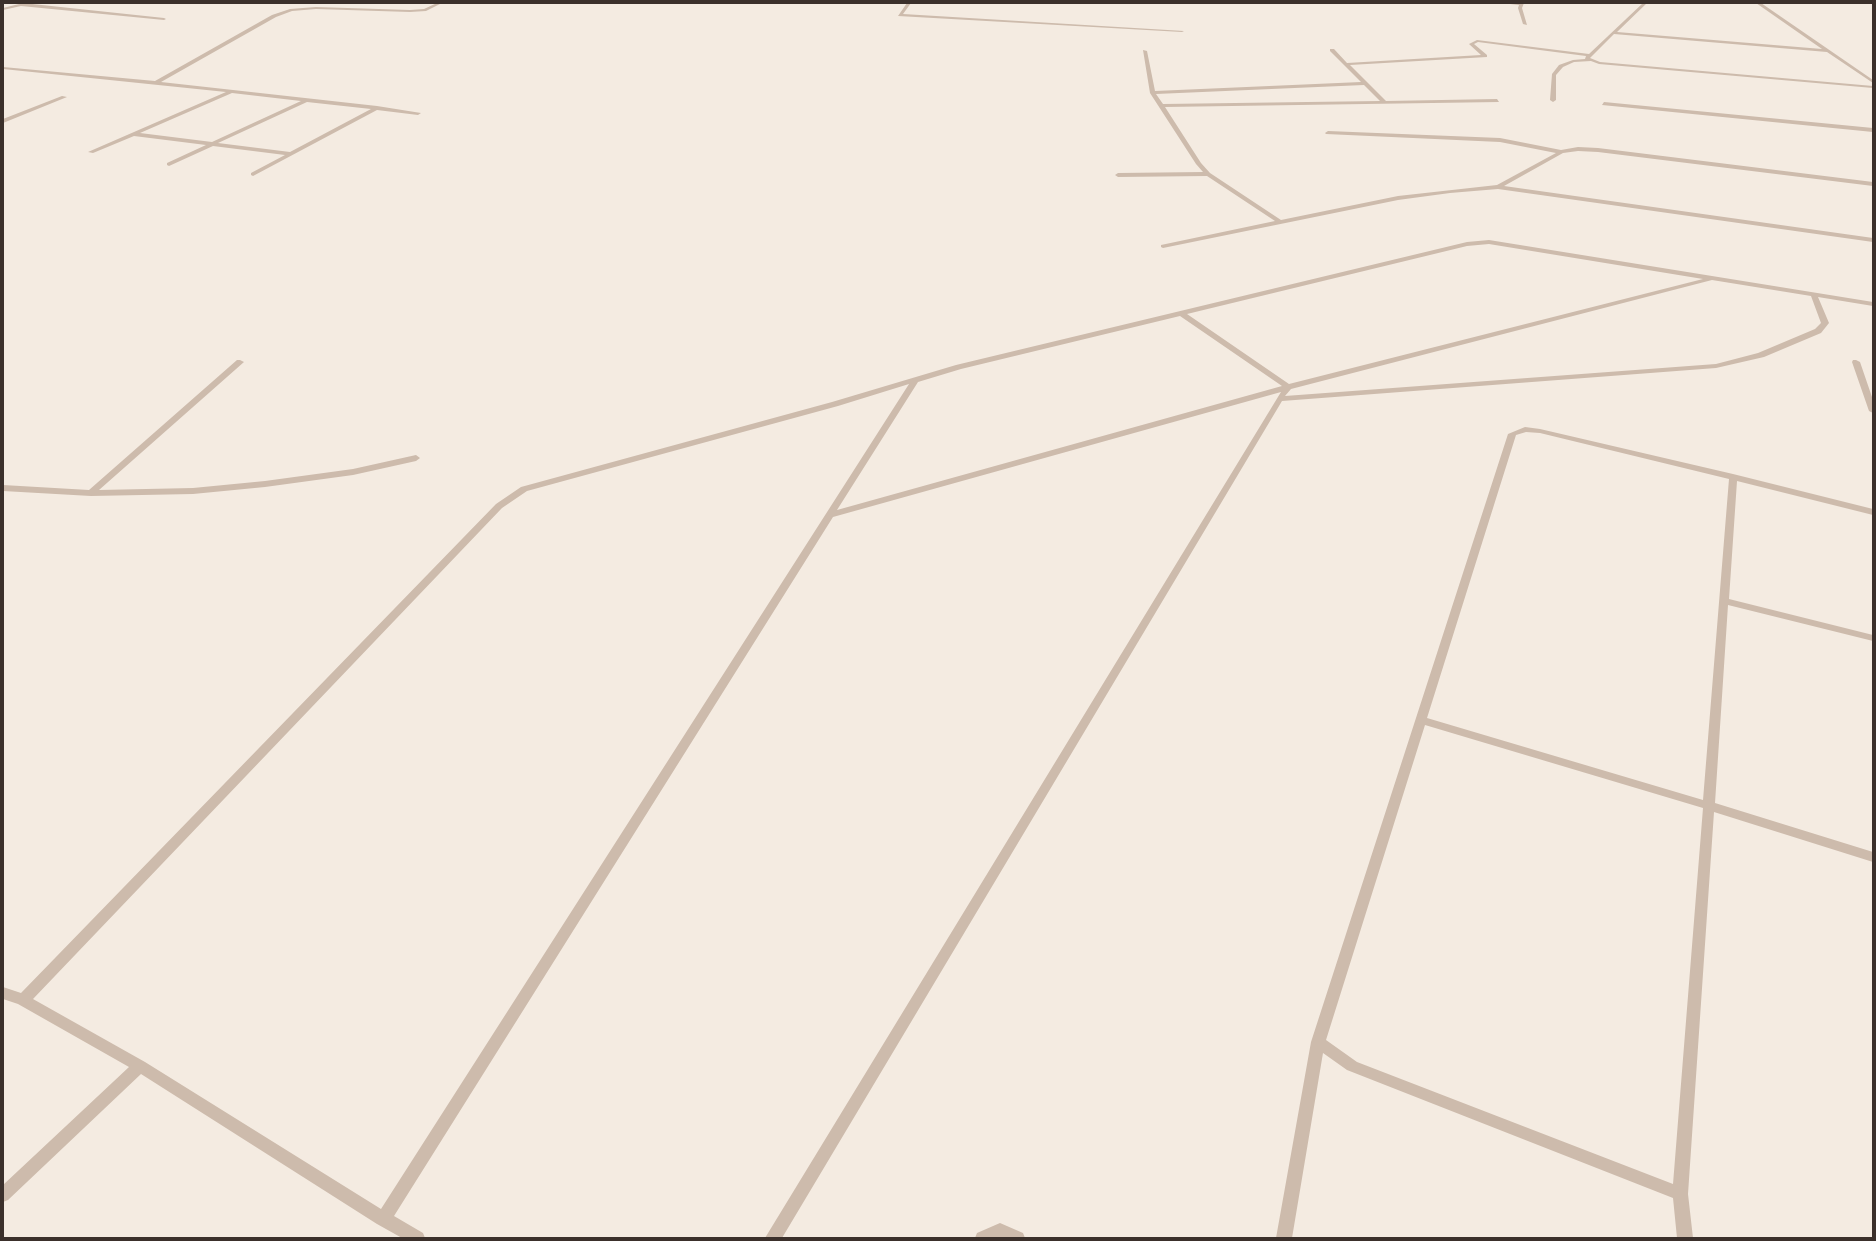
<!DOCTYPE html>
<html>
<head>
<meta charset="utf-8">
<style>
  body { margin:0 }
  #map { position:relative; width:1876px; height:1241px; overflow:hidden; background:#f4ebe1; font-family:"Sofia Sans Condensed",sans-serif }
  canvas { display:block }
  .frame { position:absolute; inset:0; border:4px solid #3b302b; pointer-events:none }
</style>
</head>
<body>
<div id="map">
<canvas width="1876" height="1241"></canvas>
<div class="frame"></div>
</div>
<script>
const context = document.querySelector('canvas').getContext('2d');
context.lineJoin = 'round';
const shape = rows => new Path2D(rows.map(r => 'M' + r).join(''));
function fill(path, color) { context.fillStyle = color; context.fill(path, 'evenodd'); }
const street = shape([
  [23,3,164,18,166,19,164,20,21,6,3,10,3,8,23,3],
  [437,3,442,3,426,11,410,12,316,9,292,11,276,17,161,82,377,106,421,113,418,115,377,110,253,176,251,175,251,173,285,155,213,146,169,166,167,165,167,163,206,145,134,136,93,153,88,152,226,92,3,69,3,67,155,81,272,15,290,9,316,7,410,10,424,9,437,3],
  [232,93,301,101,212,142,140,133,232,93],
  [307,102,371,109,290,152,218,143,307,102],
  [907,3,911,3,903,14,1184,31,1182,32,898,16,907,3],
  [1501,3,1524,3,1522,8,1527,25,1523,24,1518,8,1519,5,1501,3],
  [1643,3,1647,3,1617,32,1822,49,1756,3,1761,3,1873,80,1873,83,1827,52,1614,34,1590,58,1600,62,1873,86,1873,88,1599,64,1591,61,1574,62,1563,67,1556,75,1556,100,1553,102,1550,100,1552,74,1559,65,1573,60,1585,59,1586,56,1478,42,1474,44,1487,55,1487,57,1350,65,1386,101,1497,99,1499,102,1165,107,1201,163,1210,173,1281,220,1398,196,1497,185,1556,153,1500,142,1326,134,1325,133,1328,131,1500,138,1561,150,1578,147,1598,148,1873,182,1873,186,1598,152,1578,151,1563,153,1504,186,1873,238,1873,242,1498,189,1450,193,1398,200,1163,248,1161,247,1161,245,1275,221,1207,176,1118,177,1115,175,1118,173,1203,172,1196,164,1150,93,1143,50,1147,51,1155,91,1361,82,1330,51,1330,49,1334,49,1347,63,1481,55,1469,44,1477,40,1589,54,1643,3],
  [1364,85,1380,101,1163,104,1156,94,1364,85],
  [62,96,67,97,3,123,3,119,62,96],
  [1604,102,1873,128,1873,132,1602,105,1604,102],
  [1489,240,1873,302,1873,306,1818,297,1829,323,1821,333,1764,357,1716,368,1282,401,782,1238,765,1238,1281,392,833,517,394,1216,423,1233,425,1238,402,1238,377,1224,141,1074,8,1200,3,1202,3,1185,129,1067,18,1004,3,999,3,987,21,993,496,504,521,487,832,402,956,365,1467,242,1489,240],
  [1489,244,1703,279,1289,384,1187,314,1467,246,1489,244],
  [1712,280,1811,296,1821,323,1815,329,1758,353,1716,364,1285,396,1291,389,1712,280],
  [1180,316,1282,386,837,510,918,382,961,369,1180,316],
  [909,384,381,1209,145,1062,33,999,502,508,527,491,838,406,909,384],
  [237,360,240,360,244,362,99,490,193,488,265,481,353,469,416,455,420,458,416,461,353,475,265,487,193,494,91,496,3,491,3,485,89,490,237,360],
  [1853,360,1856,360,1860,362,1873,400,1873,413,1869,411,1852,362,1853,360],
  [1525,427,1540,429,1733,474,1873,509,1873,515,1737,481,1729,599,1873,635,1873,641,1728,605,1715,803,1873,852,1873,862,1714,812,1688,1194,1693,1238,1677,1238,1673,1198,1347,1070,1323,1053,1292,1238,1276,1238,1311,1042,1508,434,1525,427],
  [1526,432,1540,433,1729,479,1703,800,1427,718,1516,435,1526,432],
  [1425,725,1703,808,1673,1184,1357,1062,1326,1040,1425,725],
  [1000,1223,1023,1233,1025,1238,975,1238,977,1233,1000,1223]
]);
fill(street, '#cdbbac');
</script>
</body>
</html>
